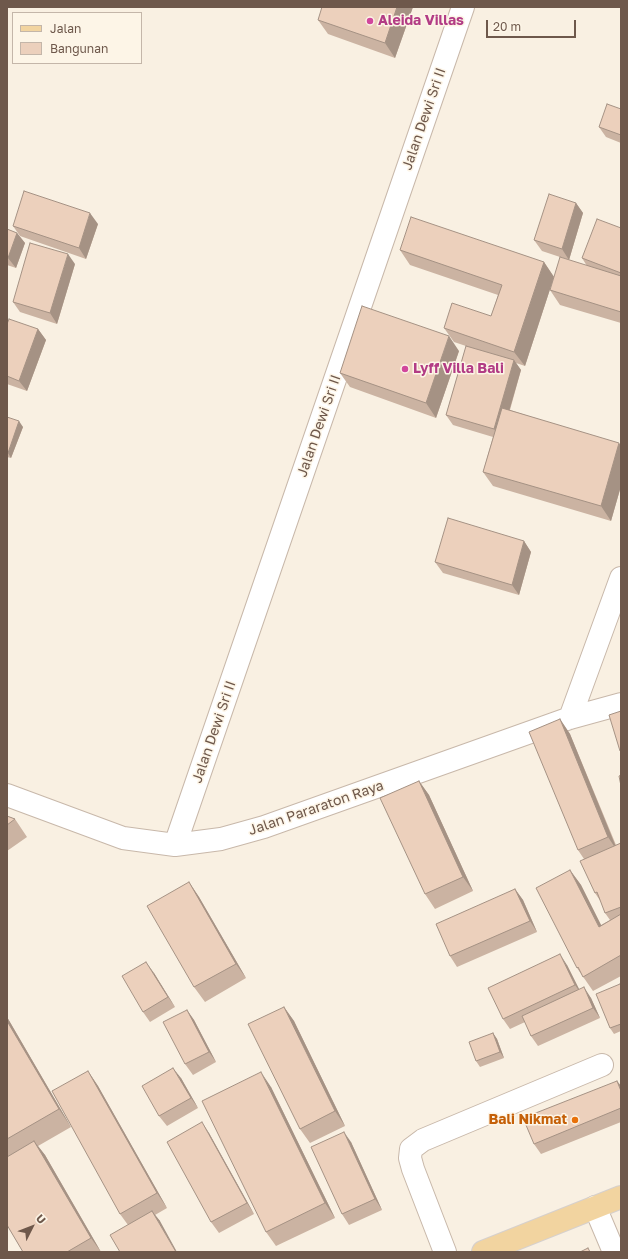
<!DOCTYPE html>
<html>
<head>
<meta charset="utf-8">
<style>
  body { margin:0 }
  #map { position:relative; width:628px; height:1259px; overflow:hidden; background:#f9f0e2; font-family:"Golos Text",sans-serif }
  canvas { display:block }
  .frame { position:absolute; inset:0; border:8px solid #6e584b; pointer-events:none }
  .legend { position:absolute; left:12px; top:12px; width:130px; height:52px; box-sizing:border-box; background:#fdf5e7; border:1px solid #c4b6a9; margin:0; padding:5px 7px; list-style:none; font-size:12px; color:#6e584b }
  .legend li { display:flex; align-items:center; gap:8px; height:20px }
  .legend b { width:20px; border:1px solid #c4b6a9 }
  .north { position:absolute; left:12px; top:1207px; width:40px; height:40px; -webkit-text-stroke:3px #fdf5e7; paint-order:stroke; rotate:48deg; font-size:11px; font-weight:700; line-height:16px; text-align:center; color:#6e584b }
  .north::after { content:''; display:block; margin:auto; width:14px; height:18px; background:#6e584b; clip-path:polygon(50% 0,100% 100%,50% 72%,0 100%) }
  .scale { position:absolute; left:486px; top:20px; width:90px; height:18px; box-sizing:border-box; border:2px solid #6e584b; border-top:0; padding-left:5px; font-size:12px; line-height:14px; white-space:nowrap; color:#6e584b; -webkit-text-stroke:3px #fdf5e7; paint-order:stroke }
</style>
</head>
<body>
<div id="map">
<canvas width="628" height="1259"></canvas>
<div class="frame"></div>
<ul class="legend">
<li><b style="height:5px;background:#f2d4a0"></b>Jalan</li>
<li><b style="height:11px;background:#ecd0bc"></b>Bangunan</li>
</ul>
<div class="north">U</div>
<div class="scale">20 m</div>
</div>
<script>
const context = document.querySelector('canvas').getContext('2d');
context.lineJoin = 'round';
const shape = rows => new Path2D(rows.map(r => 'M' + r).join(''));
function trace(path, color, width, dash) { context.strokeStyle = color; context.lineWidth = width; context.lineCap = dash ? 'butt' : 'round'; context.setLineDash(dash || []); context.stroke(path); }
function fill(path, color) { context.fillStyle = color; context.fill(path, 'evenodd'); }
function label(font, color, halo, rows, align = 'center') {
  context.font = font + ' "Golos Text",sans-serif'; context.lineWidth = 3; context.setLineDash([]); context.textBaseline = 'middle'; context.strokeStyle = halo; context.fillStyle = color; for (const [text, x, y, turn = 0] of rows) {
    context.save(); context.translate(x, y); context.rotate((+turn || 0) * Math.PI / 180); context.textAlign = isNaN(turn) ? turn : align; if (halo) context.strokeText(text, 0, 0); context.fillText(text, 0, 0); context.restore();
  }
}
const minor = shape([
  [570,718,621,578],
  [7,795,123,838,175,845,221,839,264,827,570,718,621,704],
  [175,845,463,7],
  [595,1207,614,1252],
  [445,1252,413,1169,410,1158,411,1149,423,1140,602,1065]
]);
const major = shape([
  [483,1252,621,1197]
]);
const wall = shape([
  [413,7,395,58,328,34,318,20],
  [621,109,621,143,606,137,599,127],
  [576,203,583,213,569,260,542,251,534,240],
  [98,224,86,259,20,236,13,226],
  [621,228,621,323,560,305,550,290,587,266,582,258],
  [7,229,17,233,25,243,16,268,7,265],
  [400,250,544,262,554,277,525,366,516,363,521,370,510,410,621,446,621,486,611,521,493,486,483,472,493,437,453,425,446,415,466,346,454,342,444,328,491,316,498,295,410,265],
  [75,264,57,324,20,312,13,302],
  [7,324,38,329,46,340,27,391,7,384],
  [459,351,436,418,350,387,340,373],
  [7,417,23,427,11,458,7,457],
  [524,541,531,552,519,595,443,573,435,562],
  [560,719,570,734,616,845,621,843,621,976,593,991,577,968,570,870,581,885,601,925,610,920,605,913,601,902,595,893,584,859,578,850],
  [419,781,429,795,473,891,435,909,425,894],
  [7,816,15,819,27,837,7,851],
  [189,882,199,897,246,978,205,1002,194,987],
  [515,889,523,900,537,932,457,967,450,956],
  [567,965,579,989,591,998,600,1018,538,1046,531,1036,525,1022,510,1029,503,1019],
  [154,973,175,1007,150,1022,143,1012],
  [621,984,621,1031,614,1034,610,1028],
  [284,1007,294,1021,345,1126,310,1143,300,1129],
  [187,1010,194,1020,216,1062,193,1075,185,1064],
  [7,1017,71,1127,38,1146,45,1155,101,1252,23,1252,7,1225],
  [493,1033,497,1039,504,1058,480,1067,476,1061],
  [88,1071,98,1086,167,1208,155,1215,160,1221,128,1225,120,1214],
  [181,1078,198,1108,167,1126,159,1116],
  [617,1081,621,1086,621,1122,541,1154,534,1144],
  [271,1087,335,1218,276,1246,266,1232],
  [209,1133,254,1214,219,1233,211,1222],
  [351,1142,382,1210,349,1225,342,1214]
]);
const shadedWall = shape([
  [397,7,413,7,395,58,385,43],
  [576,203,583,213,569,260,562,249],
  [90,213,98,224,86,259,79,248],
  [17,233,25,243,16,268,8,258],
  [68,254,75,264,57,324,50,313],
  [544,262,554,277,525,366,514,352],
  [38,329,46,340,27,391,19,381],
  [449,336,459,351,436,418,426,403],
  [514,360,521,370,501,439,494,429],
  [19,421,23,427,11,458,8,453],
  [619,443,621,446,621,486,611,521,601,506],
  [524,541,531,552,519,595,512,585],
  [560,719,570,734,618,852,608,837],
  [419,781,429,795,473,891,463,877],
  [570,870,581,885,609,941,599,927],
  [189,882,199,897,246,978,236,964],
  [515,889,523,900,537,932,530,921],
  [560,954,567,965,582,995,575,985],
  [146,962,154,973,175,1007,168,997],
  [584,987,591,998,600,1018,593,1008],
  [284,1007,294,1021,345,1126,335,1111],
  [187,1010,194,1020,216,1062,209,1052],
  [7,1017,71,1127,59,1109,7,1021],
  [493,1033,497,1039,504,1058,500,1052],
  [173,1068,181,1078,198,1108,191,1098],
  [88,1071,98,1086,167,1208,157,1193],
  [261,1072,271,1087,335,1218,325,1203],
  [617,1081,621,1086,621,1091],
  [202,1122,209,1133,254,1214,247,1203],
  [344,1132,351,1142,382,1210,375,1199],
  [34,1141,45,1155,101,1252,91,1238],
  [152,1211,160,1221,177,1252,176,1252]
]);
const building = shape([
  [322,7,397,7,385,43,318,20,322,7],
  [607,104,621,109,621,135,599,127,607,104],
  [24,191,90,213,79,248,13,226,24,191],
  [549,194,576,203,562,249,534,240,549,194],
  [411,217,544,262,514,352,444,328,452,303,491,316,502,285,400,250,411,217],
  [597,219,621,228,621,273,582,258,597,219],
  [7,229,17,233,8,258,7,257,7,229],
  [30,243,68,254,50,313,13,302,30,243],
  [560,257,621,276,621,312,550,290,560,257],
  [362,306,449,336,426,403,340,373,362,306],
  [9,319,38,329,19,381,7,376,7,324,9,319],
  [466,346,514,360,494,429,446,415,466,346],
  [502,408,619,443,601,506,483,472,502,408],
  [7,417,19,421,8,453,7,452,7,417],
  [448,518,524,541,512,585,435,562,448,518],
  [621,711,621,750,620,751,609,715,621,711],
  [560,719,608,837,578,850,529,732,560,719],
  [621,775,621,786,619,776,621,775],
  [419,781,463,877,425,894,380,798,419,781],
  [7,816,15,819,7,825,7,816],
  [621,843,621,907,605,913,597,892,595,893,580,861,621,843],
  [570,870,599,927,621,914,621,955,583,977,578,967,577,968,536,888,570,870],
  [189,882,236,964,194,987,147,906,189,882],
  [515,889,530,921,450,956,436,924,515,889],
  [560,954,575,985,503,1019,488,988,560,954],
  [146,962,168,997,143,1012,122,976,146,962],
  [620,984,621,985,621,1024,610,1028,596,994,620,984],
  [584,987,593,1008,531,1036,522,1016,584,987],
  [284,1007,335,1111,300,1129,248,1024,284,1007],
  [187,1010,209,1052,185,1064,163,1022,187,1010],
  [7,1021,59,1109,7,1139,7,1021],
  [493,1033,500,1052,476,1061,469,1042,493,1033],
  [173,1068,191,1098,159,1116,142,1086,173,1068],
  [88,1071,157,1193,120,1214,52,1091,88,1071],
  [261,1072,325,1203,266,1232,202,1101,261,1072],
  [617,1081,621,1091,621,1108,534,1144,523,1118,617,1081],
  [202,1122,247,1203,211,1222,167,1142,202,1122],
  [344,1132,375,1199,342,1214,311,1147,344,1132],
  [34,1141,91,1238,67,1252,23,1252,7,1225,7,1157,34,1141],
  [152,1211,176,1252,120,1252,110,1235,152,1211],
  [588,1248,590,1252,580,1252,588,1248]
]);
const markers = [
  [370,21,4,"#d1479c"],
  [405,369,4,"#d1479c"],
  [575,1120,4,"#e8710a"]
];
const hotelNames = [
  ["Aleida Villas",378,21],
  ["Lyff Villa Bali",413,369]
];
const streetNames = [
  ["Jalan Dewi Sri II",424,119,-71],
  ["Jalan Dewi Sri II",319,426,-71],
  ["Jalan Dewi Sri II",214,732,-71],
  ["Jalan Pararaton Raya",316,808,-19]
];
const foodNames = [
  ["Bali Nikmat",567,1120]
];
trace(minor, '#c8b8aa', 24);
trace(major, '#d6d0cd', 24);
trace(minor, '#fff', 22);
trace(major, '#f2d4a0', 22);
fill(wall, '#cbb3a2');
fill(shadedWall, '#a59284');
fill(building, '#ecd0bc');
trace(building, '#a59284', 1);
for (const [x, y, r, color] of markers) { const dot = new Path2D(); dot.arc(x, y, r, 0, 2 * Math.PI); context.fillStyle = color; context.fill(dot); trace(dot, '#fdf5e7', 1.5); }
label('bold 14px', '#b23c85', '#fdf5e7', hotelNames, 'left');
label('14px', '#6e584b', '#fdf5e7', streetNames);
label('bold 14px', '#c56008', '#fdf5e7', foodNames, 'right');
</script>
</body>
</html>
